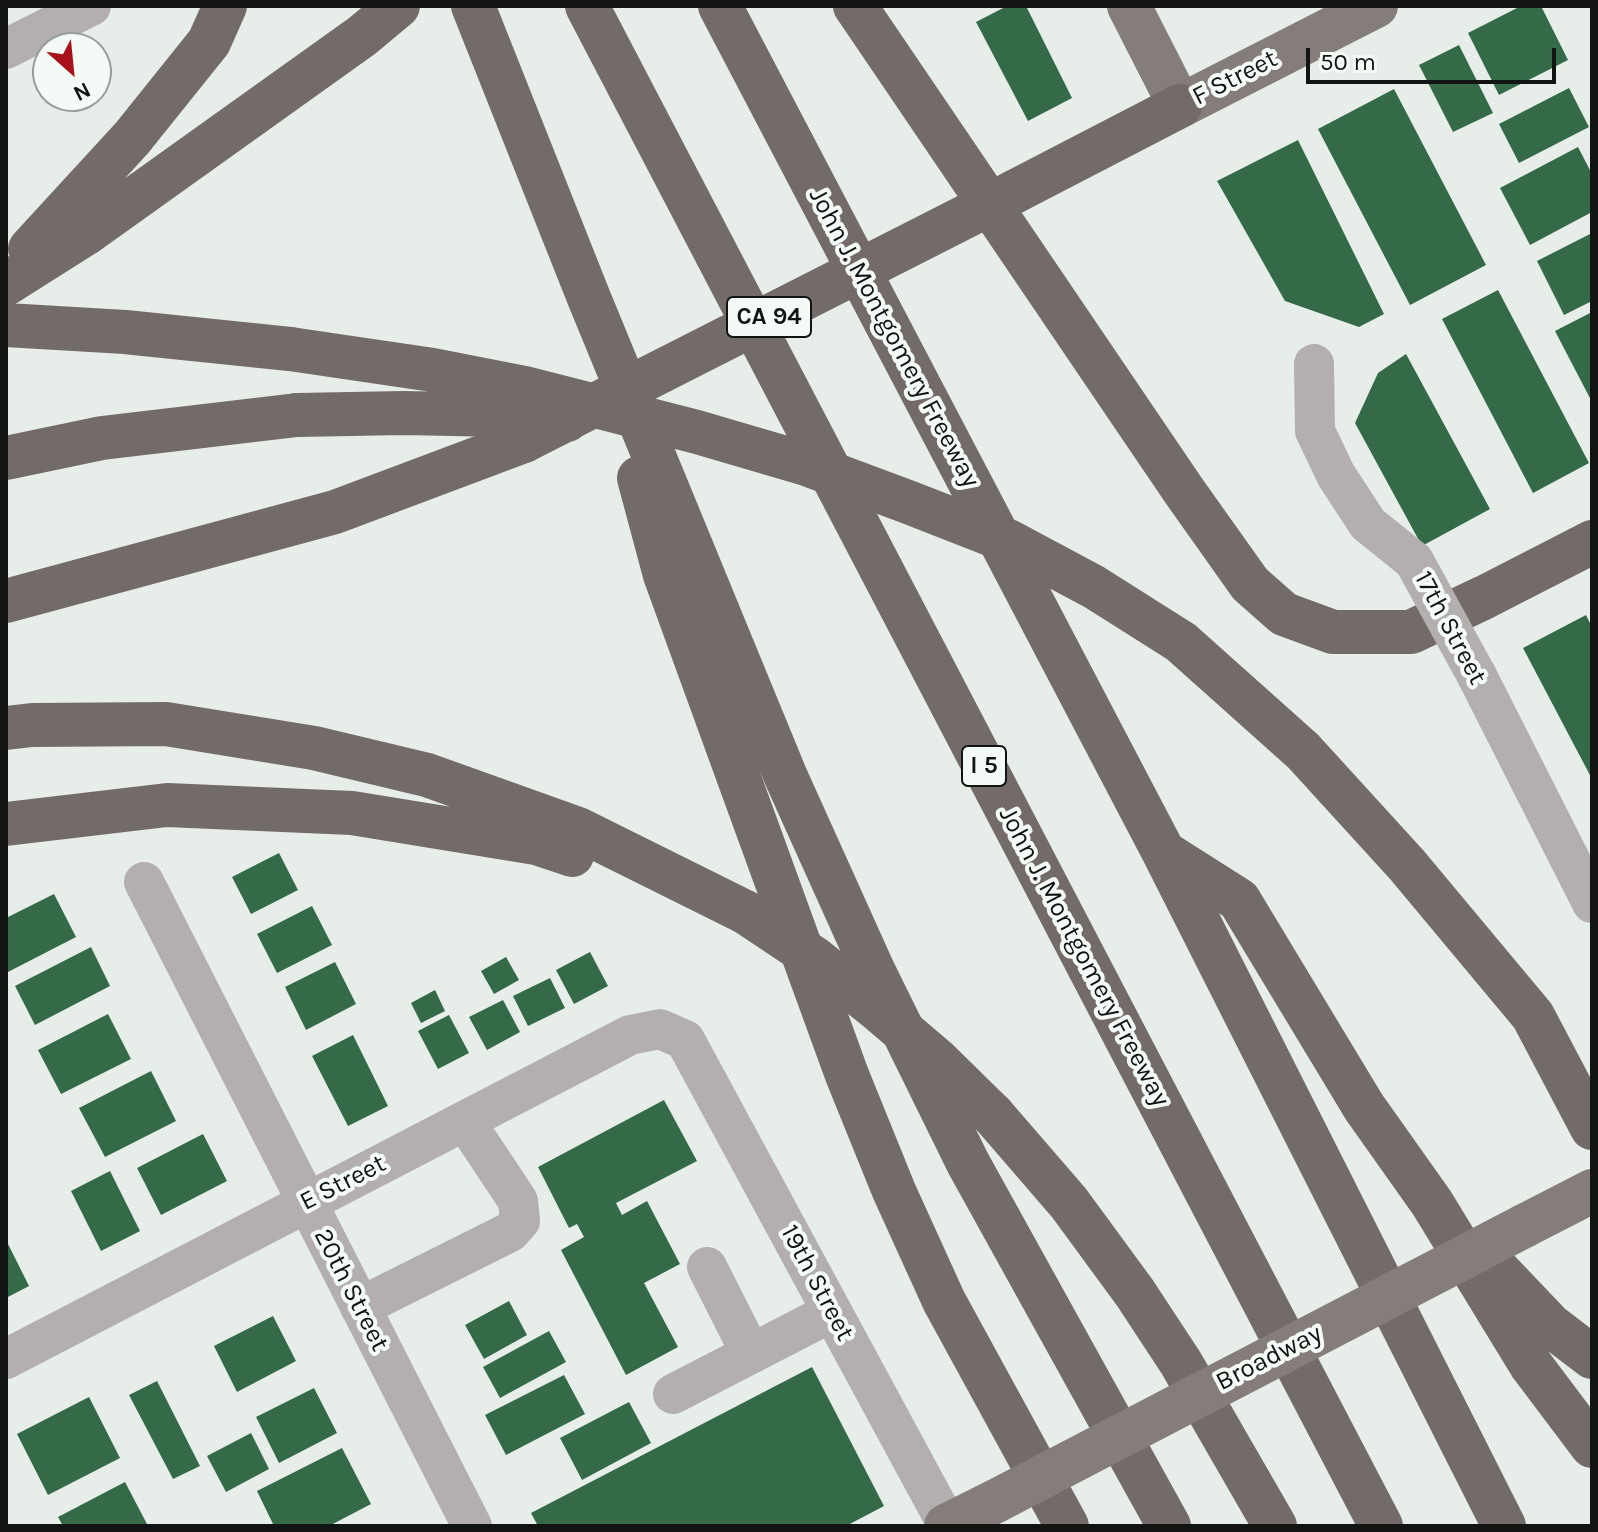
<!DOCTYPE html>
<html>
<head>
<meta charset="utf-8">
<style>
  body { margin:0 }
  #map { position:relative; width:1598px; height:1532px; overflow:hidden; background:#e7ede8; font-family:Karla,sans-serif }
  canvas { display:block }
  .frame { position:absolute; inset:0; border:8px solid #111412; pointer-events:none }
  .north { position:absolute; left:32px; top:32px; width:80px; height:80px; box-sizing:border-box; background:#f4faf5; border:2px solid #999e9a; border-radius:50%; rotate:153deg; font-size:22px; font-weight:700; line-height:32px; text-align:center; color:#111412 }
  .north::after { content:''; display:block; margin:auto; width:28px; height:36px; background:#a8131b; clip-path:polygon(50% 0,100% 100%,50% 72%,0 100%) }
  .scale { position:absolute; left:1306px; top:48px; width:250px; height:36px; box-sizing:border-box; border:4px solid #111412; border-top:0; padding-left:10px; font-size:24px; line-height:28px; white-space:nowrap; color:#111412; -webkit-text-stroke:6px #f4faf5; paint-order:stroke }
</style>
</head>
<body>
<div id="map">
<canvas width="1598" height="1532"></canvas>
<div class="frame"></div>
<div class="north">N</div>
<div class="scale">50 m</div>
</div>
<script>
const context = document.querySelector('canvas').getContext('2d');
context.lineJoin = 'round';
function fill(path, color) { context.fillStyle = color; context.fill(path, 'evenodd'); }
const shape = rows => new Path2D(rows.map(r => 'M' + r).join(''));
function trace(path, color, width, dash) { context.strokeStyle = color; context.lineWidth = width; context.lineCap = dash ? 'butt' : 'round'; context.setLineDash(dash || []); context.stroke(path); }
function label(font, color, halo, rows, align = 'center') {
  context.font = font + ' Karla,sans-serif'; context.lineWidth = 8; context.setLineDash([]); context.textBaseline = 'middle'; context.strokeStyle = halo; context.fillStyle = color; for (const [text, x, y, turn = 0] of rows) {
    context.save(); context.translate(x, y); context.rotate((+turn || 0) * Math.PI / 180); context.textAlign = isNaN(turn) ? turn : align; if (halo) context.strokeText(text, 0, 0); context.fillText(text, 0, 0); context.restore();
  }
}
const building = shape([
  [1007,6,1026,6,1072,98,1028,121,976,22],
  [1521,6,1541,6,1568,60,1499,95,1468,33],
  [1459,45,1493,113,1453,132,1419,65],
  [1569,88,1589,127,1519,163,1499,124],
  [1394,89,1486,265,1410,305,1318,129],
  [1298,140,1384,314,1359,327,1285,301,1217,181],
  [1578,147,1592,174,1592,212,1530,245,1500,188],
  [1592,233,1592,301,1564,315,1537,261],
  [1498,290,1589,463,1533,493,1442,319],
  [1592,312,1592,402,1555,331],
  [1406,354,1490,509,1422,546,1355,423,1378,373],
  [1586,615,1592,627,1592,779,1523,648],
  [279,853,298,890,251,914,232,877],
  [54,894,76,937,6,973,6,918],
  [312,906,332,945,277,973,257,934],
  [91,947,110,986,35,1025,15,986],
  [590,952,608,986,574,1004,556,970],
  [506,957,519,980,494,994,481,971],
  [335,962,356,1004,306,1030,285,987],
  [550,978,565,1008,528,1026,513,996],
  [435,990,445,1011,421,1023,411,1003],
  [503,1000,520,1032,487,1050,469,1017],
  [108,1014,131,1059,61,1094,38,1050],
  [449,1015,469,1053,438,1069,418,1031],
  [353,1035,388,1106,348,1126,312,1056],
  [151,1071,176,1121,105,1157,79,1108],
  [664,1100,697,1161,616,1203,622,1215,647,1201,680,1264,644,1283,678,1347,626,1375,561,1250,584,1237,577,1224,569,1228,538,1167],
  [203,1134,227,1181,161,1215,137,1168],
  [110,1171,140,1231,101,1251,71,1191],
  [6,1240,29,1286,6,1298],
  [509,1301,527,1335,484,1359,465,1325],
  [273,1316,296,1361,237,1392,214,1346],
  [549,1331,566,1362,500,1398,483,1367],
  [812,1367,884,1506,846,1526,538,1526,531,1513],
  [564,1375,585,1414,506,1455,485,1415],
  [157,1381,200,1466,173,1479,129,1395],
  [314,1388,337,1433,279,1463,256,1417],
  [89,1397,120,1458,48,1495,17,1434],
  [629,1402,651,1443,582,1480,560,1438],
  [251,1433,269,1469,226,1492,207,1456],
  [342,1448,371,1504,329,1526,274,1526,257,1491],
  [125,1482,148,1526,63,1526,58,1517]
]);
const minor = shape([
  [6,49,91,6],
  [1314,364,1315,431,1336,475,1368,524,1414,561],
  [1477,676,1592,903],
  [144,882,472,1526],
  [707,1267,751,1354],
  [360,1307,510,1232,520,1221,518,1201,465,1121],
  [6,1359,630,1035,660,1029,685,1040,948,1526],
  [673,1394,832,1312]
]);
const major = shape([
  [1129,6,1180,106,1376,6],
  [1524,1226,1592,1191],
  [946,1526,996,1501]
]);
const highway = shape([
  [473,6,589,298,786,777,873,970,968,1163,1169,1526],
  [587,6,1381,1526],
  [720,6,1163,851,1504,1526],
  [855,6,1184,491,1250,584,1284,614,1333,632,1411,632,1485,597,1592,542],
  [1014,192,1180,106],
  [30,249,132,138,209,42,225,6],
  [6,284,85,234,362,36,398,6],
  [6,325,125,332,290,349],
  [6,458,102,438,297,415],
  [639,478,665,575,847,1075,894,1191,944,1301,1067,1526],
  [6,601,335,512,524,441],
  [6,728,32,725,166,724,314,748,427,775,578,829,745,912],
  [6,824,167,805,352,813,536,843,572,855],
  [1165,853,1239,900,1364,1107,1432,1203,1531,1365,1592,1446],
  [993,1115,1069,1203,1135,1293,1181,1363,1275,1526],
  [1489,1261,1550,1325,1592,1357]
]);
const minorBridge = shape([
  [1414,561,1477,676]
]);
const majorBridge = shape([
  [996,1501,1524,1226]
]);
const highwayBridge = shape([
  [290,349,433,370,525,388,697,432,806,464,908,502,1008,541,1094,587,1181,642,1303,751,1407,865,1533,1016,1592,1128],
  [297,415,404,413,501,415,567,420],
  [524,441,1014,192],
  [745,912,814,958,876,1008,937,1060,993,1115]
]);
const shields = [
  [769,317,84],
  [984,766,44]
];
const shieldNames = [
  ["CA 94",769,317],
  ["I 5",984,766]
];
const streetNames = [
  ["F Street",1235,78,-27],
  ["John J. Montgomery Freeway",894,338,62],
  ["17th Street",1450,628,62],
  ["John J. Montgomery Freeway",1084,957,62],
  ["E Street",343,1183,-27],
  ["19th Street",817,1283,62],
  ["20th Street",351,1290,63],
  ["Broadway",1269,1358,-27]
];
fill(building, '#346a47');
trace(minor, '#b3afaf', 40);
trace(major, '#847d7c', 44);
trace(highway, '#736b6a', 44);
trace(minorBridge, '#b3afaf', 40);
trace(majorBridge, '#847d7c', 44);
trace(highwayBridge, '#736b6a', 44);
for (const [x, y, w] of shields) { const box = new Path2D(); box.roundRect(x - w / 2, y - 20, w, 40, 6); context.fillStyle = '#f4faf5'; context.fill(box); trace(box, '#111412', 2); }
label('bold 24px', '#111412', null, shieldNames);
label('26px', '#111412', '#f4faf5', streetNames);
</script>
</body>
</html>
